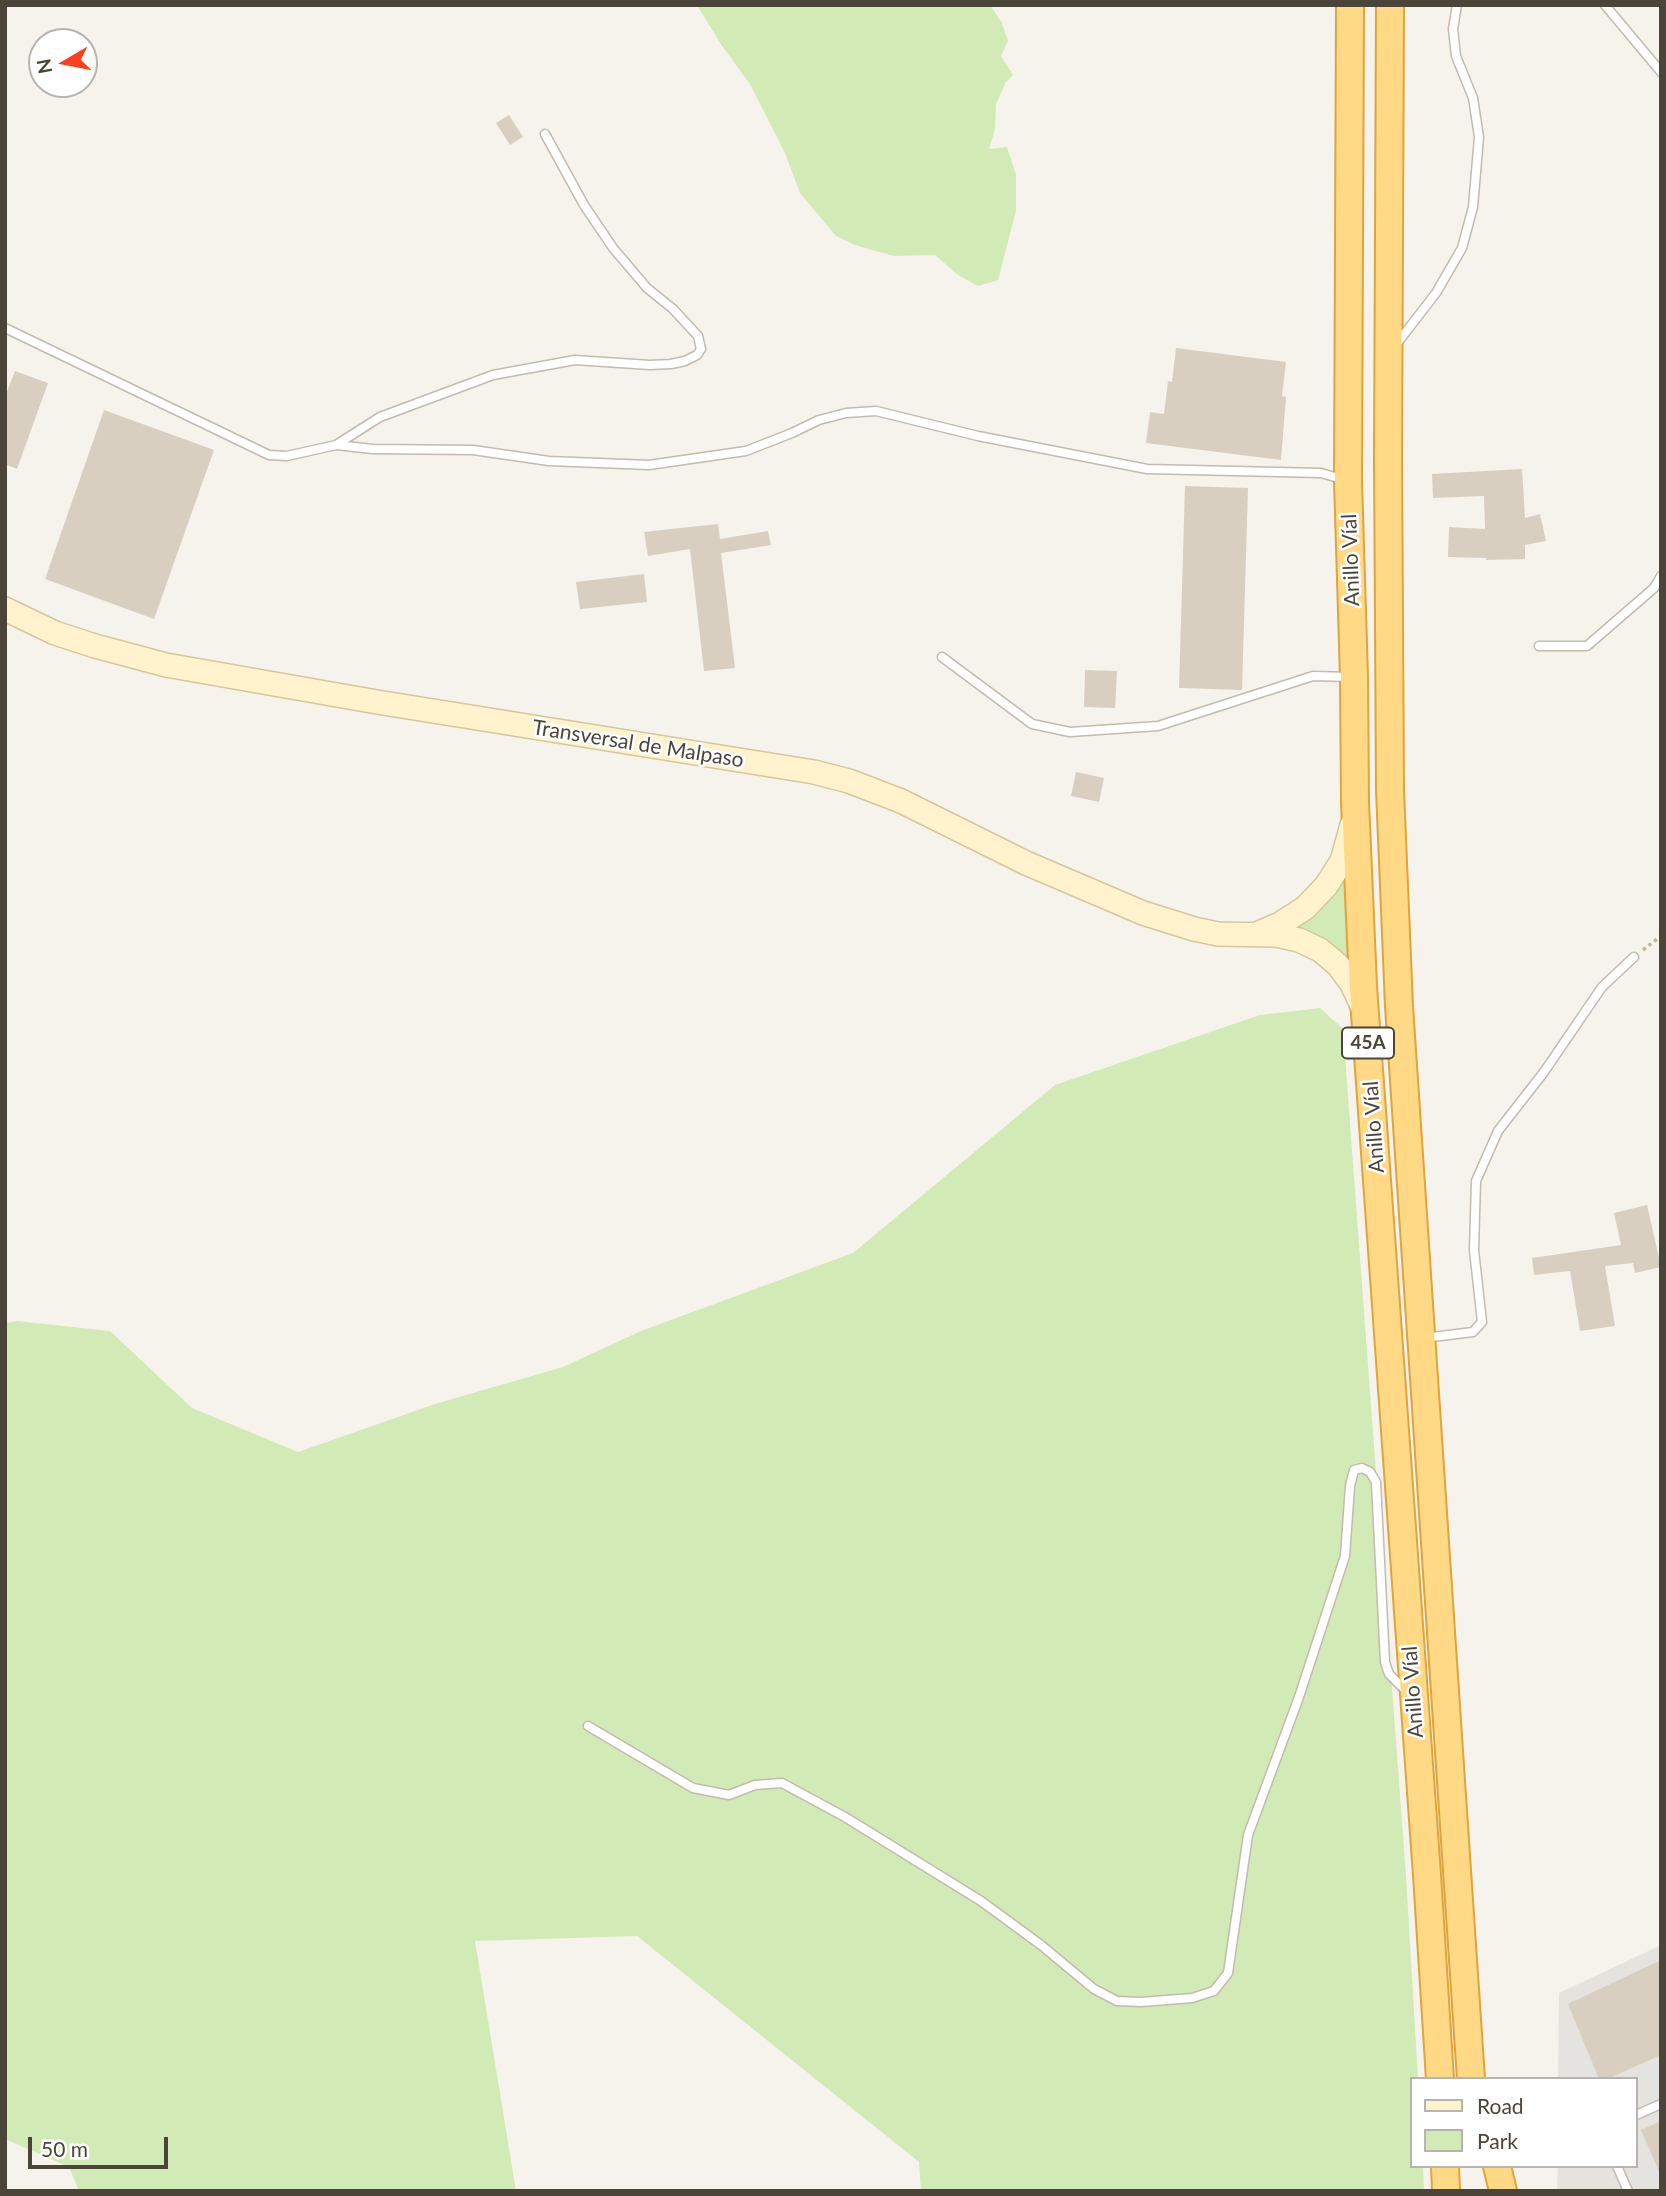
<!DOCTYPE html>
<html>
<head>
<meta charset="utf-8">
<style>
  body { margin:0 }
  #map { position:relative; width:1666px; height:2196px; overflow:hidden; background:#f6f3ec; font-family:Lato,sans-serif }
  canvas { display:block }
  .frame { position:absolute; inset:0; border:7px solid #4b4439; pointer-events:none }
  .legend { position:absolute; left:1410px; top:2077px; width:228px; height:91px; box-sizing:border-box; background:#fff; border:2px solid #b7b4b0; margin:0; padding:9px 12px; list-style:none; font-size:21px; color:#4b4439 }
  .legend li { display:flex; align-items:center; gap:14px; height:35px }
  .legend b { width:35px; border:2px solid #b7b4b0 }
  .north { position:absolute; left:28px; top:28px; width:70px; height:70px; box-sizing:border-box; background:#fff; border:2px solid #b7b4b0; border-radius:50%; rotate:260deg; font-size:19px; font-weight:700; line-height:28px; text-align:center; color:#4b4439 }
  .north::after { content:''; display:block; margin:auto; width:24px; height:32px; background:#fc3f1d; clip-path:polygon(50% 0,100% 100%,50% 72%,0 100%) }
  .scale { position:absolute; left:28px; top:2137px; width:140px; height:32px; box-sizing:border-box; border:4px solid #4b4439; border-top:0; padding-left:9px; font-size:21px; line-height:24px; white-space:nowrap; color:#4b4439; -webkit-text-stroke:5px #fff; paint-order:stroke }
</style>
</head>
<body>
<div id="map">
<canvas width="1666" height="2196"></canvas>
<div class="frame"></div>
<ul class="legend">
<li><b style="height:9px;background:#fff3cd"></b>Road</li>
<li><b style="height:19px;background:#d2eab5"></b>Park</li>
</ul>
<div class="north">N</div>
<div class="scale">50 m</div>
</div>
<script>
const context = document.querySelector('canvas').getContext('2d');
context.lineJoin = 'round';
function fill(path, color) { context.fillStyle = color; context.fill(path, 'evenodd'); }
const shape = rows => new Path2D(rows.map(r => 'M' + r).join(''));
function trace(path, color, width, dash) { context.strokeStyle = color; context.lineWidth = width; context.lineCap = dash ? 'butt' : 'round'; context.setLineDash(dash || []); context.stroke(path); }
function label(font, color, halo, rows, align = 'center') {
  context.font = font + ' Lato,sans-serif'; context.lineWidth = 5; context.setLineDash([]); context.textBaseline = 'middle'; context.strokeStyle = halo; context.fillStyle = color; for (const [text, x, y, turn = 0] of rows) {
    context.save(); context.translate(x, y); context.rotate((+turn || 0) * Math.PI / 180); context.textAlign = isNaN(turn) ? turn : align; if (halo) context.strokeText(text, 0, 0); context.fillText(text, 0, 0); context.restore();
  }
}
const industrial = shape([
  [1661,1945,1661,2191,1557,2191,1558,2166,1636,2166,1636,2079,1558,2079,1559,1993]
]);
const green = shape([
  [697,5,990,5,1002,23,1008,41,1001,56,1013,75,1006,82,996,104,995,129,989,149,1007,147,1016,175,1016,211,998,280,978,286,958,275,935,255,894,256,855,245,836,236,800,193,785,153,750,84,722,46],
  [1349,851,1352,971,1332,944,1309,933,1293,929,1318,914,1338,886],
  [1320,1008,1343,1029,1406,1876,1418,2079,1412,2079,1412,2166,1423,2166,1424,2191,921,2191,919,2162,637,1936,475,1941,516,2191,79,2191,69,2167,5,2139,5,1323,17,1321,110,1331,192,1408,298,1452,435,1404,563,1367,641,1331,853,1253,1055,1085,1260,1015]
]);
const parking = shape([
  [1579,2031,1599,2079,1574,2079,1559,2039],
  [1661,2055,1661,2096,1636,2107,1636,2079,1607,2079],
  [1642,2133,1661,2176,1661,2191,1641,2191,1631,2166,1636,2166,1636,2137]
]);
const building = shape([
  [509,115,523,137,510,145,496,123],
  [1176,348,1286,362,1282,396,1286,397,1281,460,1146,443,1150,412,1164,414,1168,381,1172,382],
  [15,371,48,383,17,469,5,464,5,397],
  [104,410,214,450,154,619,45,579],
  [1522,469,1525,518,1540,514,1546,541,1525,545,1525,559,1486,560,1486,558,1448,557,1449,527,1485,529,1484,496,1433,498,1432,474],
  [1185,486,1248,488,1242,690,1179,688],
  [718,524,720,539,768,531,771,545,721,553,735,668,704,671,690,549,648,556,644,532],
  [644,574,647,602,580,609,576,582],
  [1085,670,1117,671,1115,708,1084,707],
  [1076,772,1104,778,1099,802,1071,796],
  [1647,1205,1661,1267,1635,1273,1633,1263,1605,1266,1615,1326,1580,1331,1570,1271,1534,1275,1532,1258,1621,1245,1614,1213],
  [1661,1960,1661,2055,1607,2079,1599,2079,1568,2004],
  [1661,2121,1661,2176,1641,2130]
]);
const path = shape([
  [1643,950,1661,936]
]);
const service = shape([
  [1605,5,1661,72],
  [5,328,269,455,287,456,336,445,373,449,473,450,549,461,649,465,746,451,792,433,819,420,846,413,876,411,978,436,1147,469,1321,473,1342,479],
  [1395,346,1436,293,1462,248,1473,207,1479,137,1473,98,1456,56,1453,29,1457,5],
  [336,445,380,417,493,375,575,360,650,365,671,364,685,361,697,355,701,349,698,336,673,309,647,288,613,248,584,205,545,134],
  [1539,646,1587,646,1654,588,1661,576],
  [942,657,1032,724,1070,732,1158,726,1313,676,1351,677],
  [1424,1338,1473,1332,1482,1322,1474,1250,1476,1181,1498,1131,1544,1072,1602,987,1634,957],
  [588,1726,693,1788,729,1795,755,1785,782,1783,845,1817,981,1901,1041,1945,1094,1989,1117,2001,1141,2002,1192,1998,1214,1991,1228,1973,1248,1835,1299,1697,1345,1556,1350,1486,1354,1470,1362,1468,1370,1472,1376,1482,1385,1662,1389,1674,1407,1692],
  [1636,2115,1661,2104],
  [1617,2166,1628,2191]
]);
const secondary = shape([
  [5,609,55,633,95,646,166,665,377,702,814,772,849,781,901,801,1026,863,1143,913,1194,929,1218,934,1276,935,1299,940,1320,950,1338,965,1352,984,1363,1008],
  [1259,933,1280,924,1305,908,1326,886,1342,861,1352,825]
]);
const trunk = shape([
  [1350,5,1348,481,1354,677,1355,802,1363,986,1427,1875,1440,2079],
  [1390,5,1388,457,1390,790,1399,1006,1471,2079],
  [1445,2166,1446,2191],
  [1497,2166,1503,2191]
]);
const shields = [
  [1368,1043,52]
];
const shieldNames = [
  ["45A",1368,1043]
];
const streetNames = [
  ["Anillo Víal",1351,560,-92],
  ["Transversal de Malpaso",638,744,9],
  ["Anillo Víal",1374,1127,-94],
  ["Anillo Víal",1413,1692,-94]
];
fill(industrial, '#e6e2dd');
fill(green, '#d2eab5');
fill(parking, '#e5e3e0');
fill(building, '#d8cfc1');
trace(service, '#c2bbae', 11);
trace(secondary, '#d6c79b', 26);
trace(trunk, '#e0a43c', 30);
trace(path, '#c4b79f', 3.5, [3.5, 3.5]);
trace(service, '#fff', 8);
trace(secondary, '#fff3cd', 23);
trace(trunk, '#ffd985', 26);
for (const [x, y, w] of shields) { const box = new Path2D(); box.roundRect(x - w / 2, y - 15.5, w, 31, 5); context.fillStyle = '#fff'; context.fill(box); trace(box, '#4b4439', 2); }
label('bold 19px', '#4b4439', null, shieldNames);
label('21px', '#4b4439', '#fff', streetNames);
</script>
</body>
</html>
